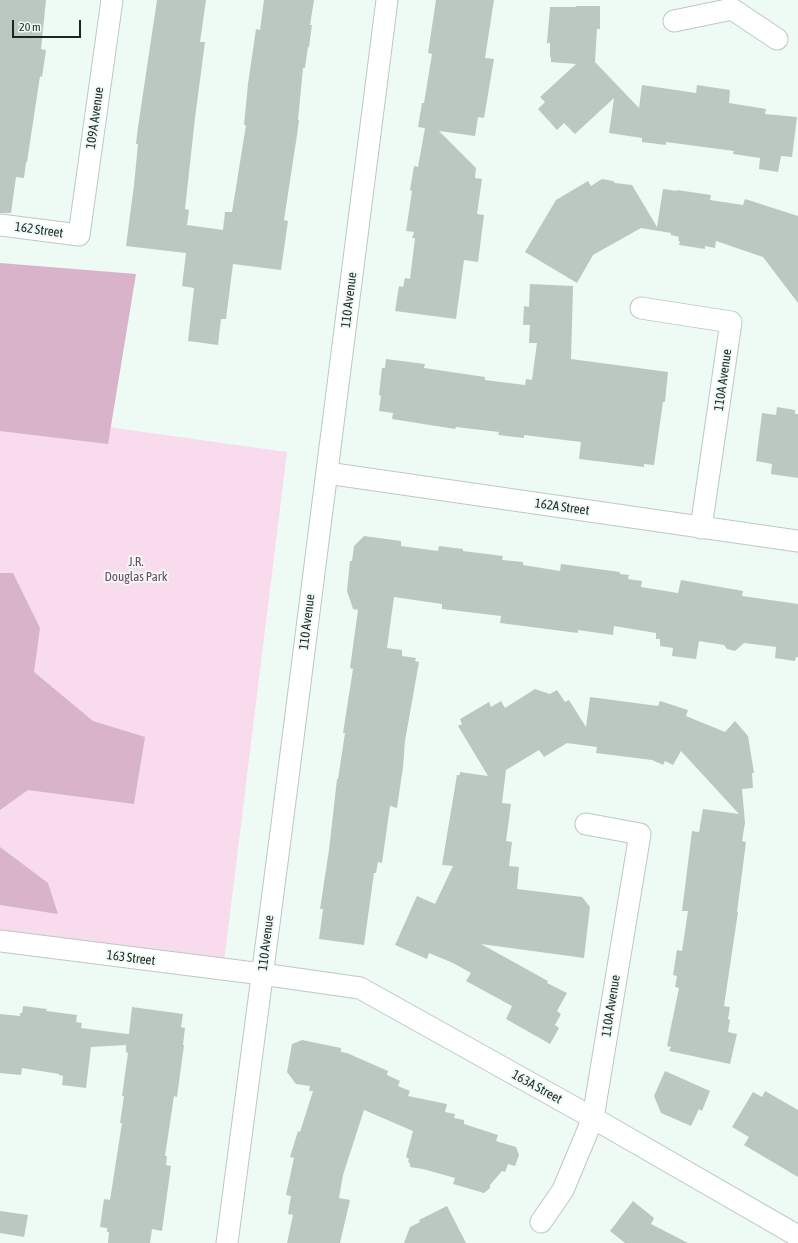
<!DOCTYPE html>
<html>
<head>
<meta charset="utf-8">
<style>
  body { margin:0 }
  #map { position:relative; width:798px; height:1243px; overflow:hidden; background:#eefbf4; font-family:"Asap Condensed",sans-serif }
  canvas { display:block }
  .scale { position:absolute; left:12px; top:20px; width:69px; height:18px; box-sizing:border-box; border:2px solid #1f2422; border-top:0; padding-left:5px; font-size:12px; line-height:14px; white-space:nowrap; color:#1f2422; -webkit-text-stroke:3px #eefbf4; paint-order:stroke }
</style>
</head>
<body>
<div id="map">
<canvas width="798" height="1243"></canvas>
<div class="scale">20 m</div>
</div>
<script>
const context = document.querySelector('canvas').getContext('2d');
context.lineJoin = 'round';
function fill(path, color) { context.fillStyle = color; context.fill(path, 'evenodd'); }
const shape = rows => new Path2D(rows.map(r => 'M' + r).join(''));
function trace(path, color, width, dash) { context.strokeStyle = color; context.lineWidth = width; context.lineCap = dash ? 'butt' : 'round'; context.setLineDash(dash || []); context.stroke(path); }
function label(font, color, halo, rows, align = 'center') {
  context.font = font + ' "Asap Condensed",sans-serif'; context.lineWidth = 4; context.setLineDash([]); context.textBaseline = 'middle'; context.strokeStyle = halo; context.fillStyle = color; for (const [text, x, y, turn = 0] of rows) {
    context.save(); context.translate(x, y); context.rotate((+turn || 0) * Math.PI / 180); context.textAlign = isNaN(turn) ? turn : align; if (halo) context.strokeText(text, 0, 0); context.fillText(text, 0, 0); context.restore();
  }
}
const green = shape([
  [0,412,287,452,223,970,0,938]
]);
const forest = shape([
  [0,263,136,274,108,444,0,431],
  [0,573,13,573,40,628,34,672,93,721,145,737,134,804,28,790,0,810],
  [0,847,48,883,58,914,0,905]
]);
const building = shape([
  [0,0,46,0,41,49,46,50,42,77,40,76,27,162,26,162,24,178,16,177,11,213,0,213],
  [157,0,206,0,200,42,205,42,195,118,185,209,189,210,187,225,223,230,225,212,232,212,246,125,244,125,248,84,256,29,260,30,264,0,314,0,310,25,312,25,309,47,308,47,305,68,303,68,298,120,299,120,297,135,284,220,288,221,281,270,233,264,226,319,221,319,218,345,188,341,194,288,182,286,186,253,126,246,134,185,138,144,136,144,138,127],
  [436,0,494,0,485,58,494,59,484,118,478,117,475,136,439,131,476,168,475,178,482,179,477,214,484,215,478,262,464,260,456,319,395,311,399,286,403,287,405,278,410,279,415,238,412,238,414,232,406,231,412,191,410,190,414,166,418,167,425,128,418,127,422,103,424,103,432,54,428,53],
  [576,6,600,6,600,29,597,29,595,62,639,108,642,85,696,93,697,85,730,90,729,103,766,109,765,114,797,117,792,157,781,156,778,172,759,169,760,158,733,154,734,151,666,142,666,145,642,142,642,138,609,133,614,98,575,134,564,123,557,130,538,109,545,102,540,97,576,64,551,62,551,57,550,57,550,43,547,43,550,7,576,7],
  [602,179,613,181,615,183,632,185,657,227,663,189,677,191,677,190,711,195,710,200,743,205,745,199,798,216,798,303,763,257,716,241,715,248,705,246,705,249,679,245,680,241,678,241,679,237,671,235,671,233,641,228,593,255,577,283,525,252,556,200,588,181,591,186],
  [530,284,573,286,571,359,668,372,665,402,663,402,654,465,644,464,644,467,579,459,581,442,524,435,524,438,498,435,499,432,456,427,455,429,392,419,393,413,379,411,381,396,379,395,382,368,385,368,386,359,425,364,424,368,485,377,485,380,525,385,526,379,532,380,537,343,529,343,530,325,523,325,524,306,529,307],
  [777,407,795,410,795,414,798,414,798,478,771,474,772,464,756,461,762,413,776,415],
  [364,536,401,541,401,546,438,551,439,546,463,549,463,551,503,556,502,560,523,562,523,565,560,571,561,564,620,572,620,574,629,575,628,579,642,581,641,587,678,593,681,580,743,591,742,596,798,604,798,657,796,657,795,661,775,658,776,647,744,643,735,651,727,649,724,645,699,641,696,659,672,656,673,648,660,646,660,639,656,639,656,633,614,626,613,635,578,630,578,633,500,623,501,616,442,609,442,604,394,597,387,648,402,650,402,656,416,658,415,661,419,662,405,741,403,767,397,808,390,806,382,863,378,862,376,873,374,873,364,945,319,939,323,909,320,909,329,850,337,779,338,779,345,733,343,733,353,669,350,668,358,610,353,609,347,591,350,561,352,561,354,546],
  [535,689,550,694,557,690,565,702,569,700,586,727,590,697,658,706,660,701,688,710,686,716,725,732,735,721,748,736,754,773,752,773,753,788,742,789,745,823,742,841,746,842,737,912,738,912,724,1006,730,1007,728,1019,730,1020,728,1032,737,1034,730,1064,669,1051,671,1047,667,1046,679,988,675,987,677,976,673,975,677,950,682,951,688,911,682,911,692,831,699,832,703,809,739,814,681,751,673,765,665,761,663,765,652,760,596,753,597,747,567,743,544,757,539,750,506,770,502,803,511,804,506,841,512,842,509,866,519,867,517,889,582,897,590,907,584,958,481,944,548,981,547,983,567,993,557,1011,561,1014,555,1025,559,1028,550,1044,506,1019,512,1006,466,981,471,973,453,963,429,953,427,959,395,945,417,896,435,904,453,866,442,865,457,775,460,775,460,772,488,776,458,726,462,724,460,719,489,702,491,707,501,701,505,708],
  [23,1006,47,1009,46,1011,77,1015,76,1022,82,1023,81,1028,127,1034,129,1034,132,1007,183,1014,181,1027,185,1028,183,1045,184,1045,177,1097,174,1096,165,1156,167,1156,166,1165,171,1166,162,1231,152,1229,150,1243,108,1243,109,1232,107,1232,107,1228,100,1227,104,1199,110,1200,122,1123,120,1123,124,1096,122,1096,128,1053,126,1052,126,1045,91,1047,86,1088,62,1085,63,1076,59,1075,59,1074,22,1068,21,1075,0,1073,0,1014,20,1016,20,1013,22,1013],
  [302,1040,341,1048,341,1052,347,1053,388,1071,387,1075,400,1081,398,1086,410,1091,408,1096,447,1104,445,1112,455,1114,454,1118,464,1120,464,1124,498,1135,496,1141,516,1147,519,1155,515,1166,508,1164,505,1172,502,1171,490,1185,490,1188,484,1193,453,1184,455,1178,423,1169,410,1167,410,1163,408,1162,409,1159,406,1157,413,1131,364,1110,343,1175,339,1198,350,1200,340,1243,287,1243,293,1215,288,1214,291,1196,286,1195,294,1158,290,1157,298,1131,300,1132,313,1091,309,1091,310,1086,296,1084,287,1072,292,1044],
  [665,1071,710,1091,702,1111,699,1109,691,1126,661,1113,654,1096],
  [765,1091,798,1110,798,1177,744,1145,749,1137,732,1127,753,1092,762,1097],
  [633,1201,654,1218,651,1224,688,1243,625,1243,610,1231],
  [447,1206,466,1243,404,1243,410,1227,420,1222,419,1220],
  [0,1211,28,1215,24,1237,0,1233]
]);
const minor = shape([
  [674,21,732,9,777,39],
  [0,225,79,235,112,0],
  [641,308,731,322,701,528],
  [327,473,798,541],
  [0,941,262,974,360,988,593,1118,798,1236],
  [541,1222,563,1190,593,1118,640,834,586,824],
  [227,1243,281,832,387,0]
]);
const streetNames = [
  ["109A Avenue",95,118,-82],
  ["162 Street",39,230,8],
  ["110 Avenue",349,300,-83],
  ["110A Avenue",723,380,-82],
  ["162A Street",562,507,8],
  ["110 Avenue",307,622,-83],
  ["110 Avenue",266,943,-83],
  ["163 Street",131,958,7],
  ["110A Avenue",611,1006,-81],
  ["163A Street",537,1087,29]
];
const parkNames = [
  ["J.R.",136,562],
  ["Douglas Park",136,577]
];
fill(green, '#f8dbed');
fill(forest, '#d8b3ca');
fill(building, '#bbc8c1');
trace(minor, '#bcc9c2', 23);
trace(minor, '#fff', 21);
label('13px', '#1f2422', '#eefbf4', streetNames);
label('13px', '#754465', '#eefbf4', parkNames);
</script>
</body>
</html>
